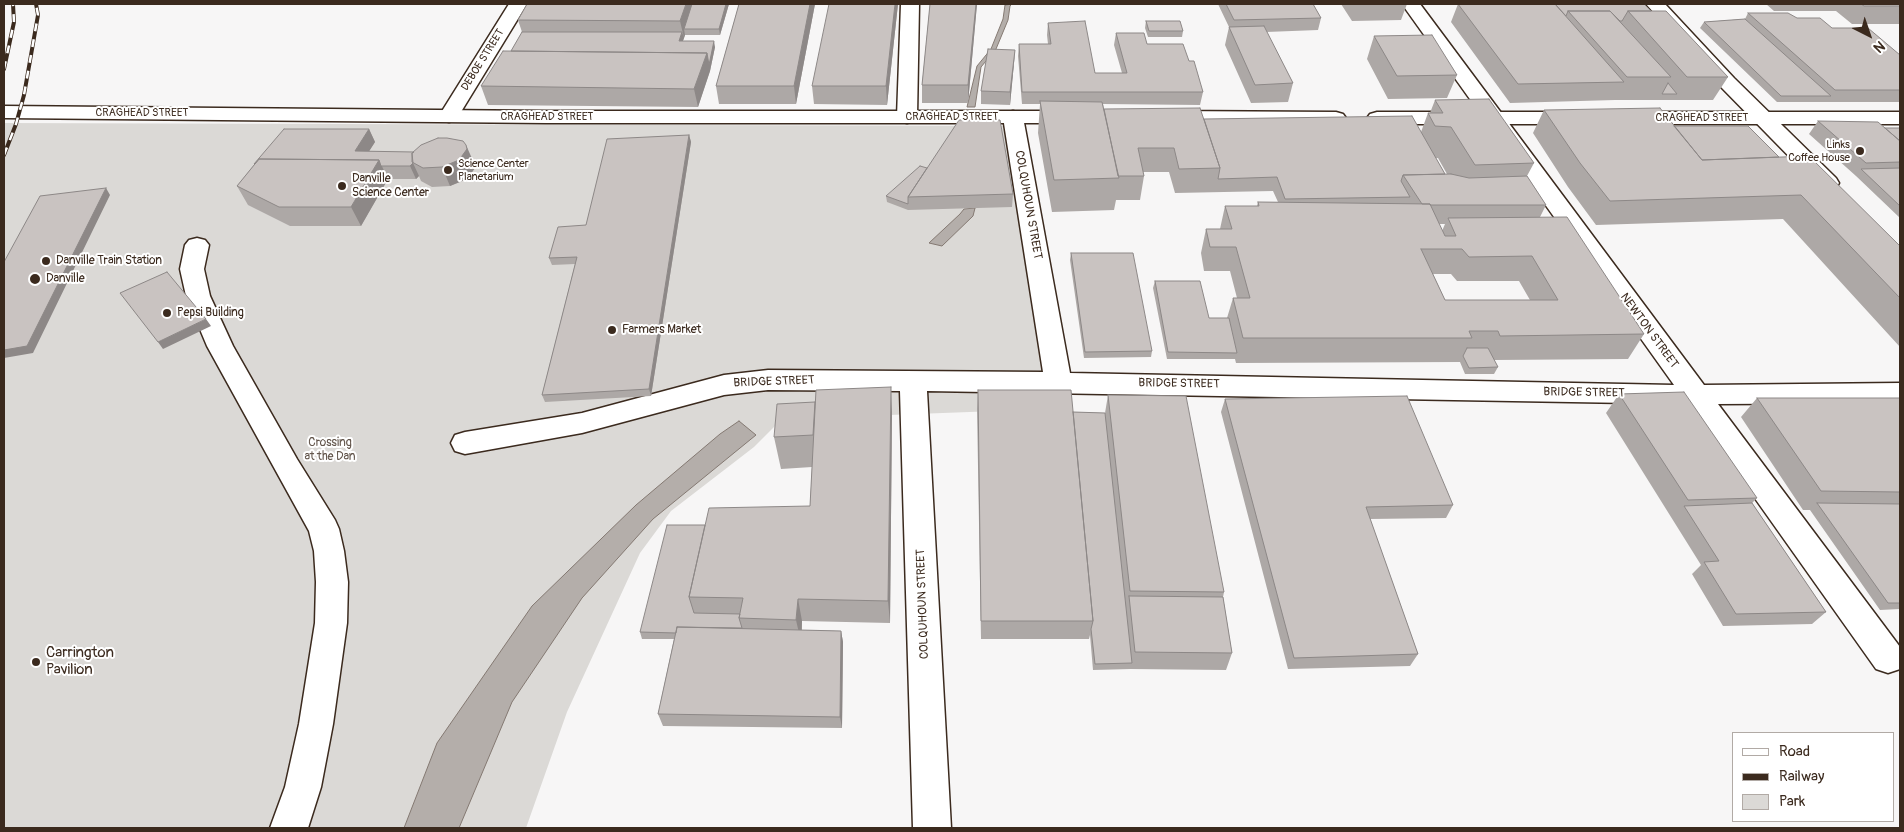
<!DOCTYPE html>
<html>
<head>
<meta charset="utf-8">
<style>
  body { margin:0 }
  #map { position:relative; width:1904px; height:832px; overflow:hidden; background:#f7f6f6; font-family:Pangolin,sans-serif }
  canvas { display:block }
  .frame { position:absolute; inset:0; border:5px solid #3b2a1e; pointer-events:none }
  .legend { position:absolute; left:1732px; top:732px; width:162px; height:90px; box-sizing:border-box; background:#fff; border:1px solid #b1aaa5; margin:0; padding:6px 9px; list-style:none; font-size:15px; color:#3b2a1e }
  .legend li { display:flex; align-items:center; gap:10px; height:25px }
  .legend b { width:25px; border:1px solid #b1aaa5 }
  .north { position:absolute; left:1844px; top:10px; width:50px; height:50px; -webkit-text-stroke:4px #fff; paint-order:stroke; rotate:139deg; font-size:14px; font-weight:700; line-height:20px; text-align:center; color:#3b2a1e }
  .north::after { content:''; display:block; margin:auto; width:18px; height:22px; background:#3b2a1e; clip-path:polygon(50% 0,100% 100%,50% 72%,0 100%) }
</style>
</head>
<body>
<div id="map">
<canvas width="1904" height="832"></canvas>
<div class="frame"></div>
<ul class="legend">
<li><b style="height:6px;background:#fff"></b>Road</li>
<li><b style="height:6px;background:#3b2a1e"></b>Railway</li>
<li><b style="height:14px;background:#dbd9d6"></b>Park</li>
</ul>
<div class="north">N</div>
</div>
<script>
const context = document.querySelector('canvas').getContext('2d');
context.lineJoin = 'round';
function fill(path, color) { context.fillStyle = color; context.fill(path, 'evenodd'); }
const shape = rows => new Path2D(rows.map(r => 'M' + r).join(''));
function trace(path, color, width, dash) { context.strokeStyle = color; context.lineWidth = width; context.lineCap = dash ? 'butt' : 'round'; context.setLineDash(dash || []); context.stroke(path); }
function label(font, color, halo, rows, align = 'center') {
  context.font = font + ' Pangolin,sans-serif'; context.lineWidth = 4; context.setLineDash([]); context.textBaseline = 'middle'; context.strokeStyle = halo; context.fillStyle = color; for (const [text, x, y, turn = 0] of rows) {
    context.save(); context.translate(x, y); context.rotate((+turn || 0) * Math.PI / 180); context.textAlign = isNaN(turn) ? turn : align; if (halo) context.strokeText(text, 0, 0); context.fillText(text, 0, 0); context.restore();
  }
}
const green = shape([
  [4,123,1003,126,1050,409,782,419,754,447,671,511,640,553,567,712,526,828,4,828]
]);
const water = shape([
  [1012,4,1010,6,1008,20,996,49,981,67,975,107,967,107,977,66,991,49,1003,19,1005,5,1012,4],
  [975,208,973,216,942,246,929,243,960,214,964,209,975,208],
  [739,421,756,435,653,519,582,598,512,702,459,828,404,828,437,743,532,606,636,505,720,434,739,421]
]);
const minor = shape([
  [509,4,527,4,456,120,449,122,442,120,439,116,509,4],
  [901,4,919,4,917,117,914,121,907,123,900,121,897,117,901,4],
  [1402,4,1420,4,1704,385,1900,383,1900,403,1718,404,1900,647,1900,669,1888,673,1876,669,1688,404,927,391,951,828,913,828,900,391,768,390,724,395,582,433,465,454,455,451,451,443,455,435,465,432,582,413,724,375,768,370,1043,372,1003,117,1006,113,1013,111,1020,113,1023,117,1070,373,1674,385,1402,4],
  [1646,4,1665,4,1734,78,1836,178,1839,183,1836,188,1828,190,1820,188,1720,86,1646,4],
  [197,238,205,240,209,245,204,269,210,296,233,346,297,459,335,520,339,529,344,551,348,582,347,623,333,724,321,787,308,828,270,828,285,787,299,724,315,623,316,582,314,551,309,531,207,346,186,296,180,269,185,245,189,240,197,238]
]);
const major = shape([
  [4,106,546,111,1076,111,1083,113,1086,117,1083,121,1076,123,546,123,4,118,4,106],
  [1167,111,1336,112,1343,114,1346,118,1343,122,1336,124,1167,123,1160,121,1157,117,1160,113,1167,111],
  [1377,112,1576,112,1583,114,1586,118,1583,122,1576,124,1377,124,1370,122,1367,118,1370,114,1377,112],
  [1632,112,1900,112,1900,124,1632,124,1625,122,1622,118,1625,114,1632,112]
]);
const rail = shape([
  [4,69,14,22,13,4],
  [4,155,16,124,24,95,38,15,36,4]
]);
const wall = shape([
  [729,4,720,35,685,35,683,41,715,47,710,71,698,107,488,105,481,86,511,51,522,32,518,20],
  [739,4,815,4,796,104,719,104,716,86],
  [898,4,887,105,814,104,812,86],
  [930,4,977,4,968,103,922,103,922,85],
  [1218,4,1313,4,1321,18,1318,30,1266,32,1293,83,1288,102,1251,103,1225,45,1229,27],
  [1341,4,1407,4,1401,20,1352,21],
  [1458,4,1651,11,1728,77,1713,100,1615,100,1510,103,1451,22],
  [1766,4,1900,4,1900,24,1852,24,1836,11,1774,11],
  [1748,13,1797,18,1832,28,1900,55,1900,102,1777,102,1700,28,1704,22,1745,19],
  [1146,21,1183,31,1182,37,1148,37,1145,28],
  [1048,23,1095,73,1122,73,1114,45,1116,33,1147,44,1189,61,1203,92,1200,105,1103,104,1104,109,1204,119,1421,132,1428,113,1430,113,1435,100,1534,163,1527,176,1546,205,1540,217,1644,334,1628,359,1494,360,1498,367,1494,374,1465,374,1460,362,1236,363,1235,359,1167,359,1153,288,1155,281,1209,318,1227,318,1233,298,1237,298,1230,271,1204,271,1201,253,1206,229,1220,229,1225,206,1257,206,1258,202,1278,202,1273,191,1175,193,1169,172,1143,172,1144,176,1140,200,1116,200,1114,210,1052,212,1038,133,1040,104,1022,104,1018,56,1019,44,1048,44,1047,35],
  [1436,158,1438,158,1447,174,1445,174],
  [1439,224,1445,224,1442,231],
  [1433,274,1451,274,1457,281,1519,281,1530,300,1445,300],
  [1374,36,1457,75,1447,98,1388,99,1367,59],
  [1015,50,1014,63,1010,105,981,104,981,91],
  [1544,110,1674,126,1779,157,1900,246,1900,347,1783,219,1596,225,1568,187,1533,133],
  [1818,121,1885,128,1900,128,1900,218,1856,176,1809,134],
  [369,129,375,142,369,151,474,163,475,168,467,179,450,186,432,187,421,181,419,176,416,179,388,179,361,226,290,226,248,205,237,186,254,165,254,164],
  [689,135,691,142,651,396,545,402,542,395,575,264,552,265,549,258,586,225],
  [1013,194,1012,207,908,210,887,202,886,196],
  [1071,253,1152,351,1151,357,1084,358,1070,260],
  [978,390,1073,412,1105,413,1108,395,1224,592,1223,597,1232,653,1226,670,1131,669,1093,670,1090,635,1089,639,981,639,977,409],
  [1619,394,1757,498,1752,503,1826,612,1812,624,1723,626,1692,574,1701,565,1606,413],
  [1757,398,1900,398,1900,609,1880,610,1810,510,1803,510,1741,417],
  [1225,399,1453,505,1446,518,1370,519,1418,654,1410,666,1288,669,1221,412],
  [815,402,815,407,892,412,890,623,802,621,802,630,841,631,843,642,842,728,663,726,658,714,674,639,642,639,640,632,705,525,810,506,812,467,781,469,774,437]
]);
const shadedWall = shape([
  [686,4,695,4,684,29,685,35,684,38,680,21],
  [726,4,729,4,720,35,719,29],
  [810,4,815,4,796,104,794,86],
  [895,4,898,4,887,105,886,86],
  [976,4,977,4,968,103,968,85],
  [682,32,684,38,680,48,679,41],
  [714,41,715,47,710,71,698,107,694,89,707,53],
  [1015,50,1014,63,1010,105,1010,92],
  [369,129,375,142,361,164,355,151],
  [689,135,691,142,651,396,649,389],
  [466,145,474,163,475,168,467,179,450,186,442,167],
  [379,160,388,179,361,226,351,207],
  [413,163,419,176,416,179,410,166],
  [106,188,110,195,33,353,4,358,4,350],
  [206,319,211,326,163,349,158,342],
  [891,387,892,412,890,623,888,601],
  [798,599,802,621,801,642,796,620],
  [841,631,843,642,842,728,840,717]
]);
const building = shape([
  [527,4,686,4,680,21,518,20,527,4],
  [692,4,726,4,719,29,684,29,692,4],
  [739,4,810,4,794,86,716,86,739,4],
  [829,4,895,4,886,86,812,86,829,4],
  [930,4,976,4,968,85,922,85,930,4],
  [1226,4,1313,4,1321,18,1234,20,1226,4],
  [1458,4,1555,4,1624,82,1518,84,1458,4],
  [1555,4,1644,4,1651,11,1628,11,1622,21,1620,21,1610,11,1568,11,1566,16,1555,4],
  [1861,4,1900,4,1900,6,1864,6,1861,4],
  [1568,11,1610,11,1671,77,1627,77,1568,11],
  [1628,11,1666,11,1728,77,1687,77,1628,11],
  [1748,13,1788,13,1797,18,1820,18,1832,28,1868,28,1900,55,1900,90,1835,90,1748,13],
  [1745,19,1831,96,1781,96,1704,22,1745,19],
  [1085,21,1095,73,1127,73,1116,33,1144,33,1147,44,1183,44,1189,61,1194,61,1203,92,1022,92,1019,44,1051,44,1048,23,1085,21],
  [1146,21,1180,21,1183,31,1149,31,1146,21],
  [1264,26,1293,83,1255,85,1229,27,1264,26],
  [522,32,682,32,679,41,714,41,709,65,707,53,511,51,522,32],
  [1432,35,1457,75,1397,76,1374,36,1432,35],
  [988,49,1015,50,1010,92,981,91,988,49],
  [503,51,707,53,694,89,481,86,503,51],
  [1668,83,1677,94,1662,94,1668,83],
  [1489,99,1534,163,1475,165,1451,127,1435,126,1428,113,1443,113,1435,100,1489,99],
  [1040,101,1102,102,1119,178,1054,180,1040,101],
  [1200,108,1220,168,1179,169,1174,148,1138,148,1144,176,1118,176,1104,109,1200,108],
  [1660,108,1702,160,1809,156,1900,246,1900,298,1801,195,1610,201,1580,163,1544,110,1660,108],
  [1412,116,1445,174,1403,175,1401,181,1410,197,1285,199,1277,177,1218,179,1220,168,1204,119,1412,116],
  [959,120,1000,120,1013,194,908,197,959,120],
  [1818,121,1878,122,1900,141,1900,162,1866,163,1818,121],
  [1674,126,1748,126,1779,157,1702,160,1674,126],
  [1885,128,1900,128,1900,141,1885,128],
  [284,129,369,129,355,151,414,152,412,153,413,163,410,166,381,166,379,160,259,159,255,164,254,164,284,129],
  [689,135,649,389,542,395,577,257,549,258,558,227,586,225,607,139,689,135],
  [438,138,447,138,463,141,466,145,467,149,459,160,442,167,423,168,412,162,412,153,421,145,438,138],
  [259,159,379,160,351,207,279,207,237,186,259,159],
  [920,166,927,168,908,197,908,204,886,196,920,166],
  [1900,168,1900,206,1861,169,1900,168],
  [1451,174,1469,178,1527,176,1546,205,1430,205,1430,204,1422,204,1403,175,1451,174],
  [106,188,27,346,4,350,4,262,40,196,106,188],
  [1258,202,1430,204,1445,236,1456,236,1448,218,1567,217,1644,334,1500,336,1498,331,1469,331,1472,338,1243,338,1233,298,1250,298,1236,247,1210,247,1206,229,1232,229,1225,206,1259,206,1258,202],
  [1421,249,1462,249,1469,257,1532,256,1558,300,1445,300,1421,249],
  [1071,253,1133,253,1152,351,1085,352,1071,253],
  [167,272,206,319,158,342,120,293,167,272],
  [1155,281,1200,281,1209,318,1229,318,1237,353,1168,352,1155,281],
  [1467,348,1488,348,1498,367,1469,368,1463,356,1467,348],
  [891,387,888,601,798,599,796,620,739,618,743,598,689,597,709,508,810,506,816,390,891,387],
  [978,390,1071,390,1093,621,981,621,978,390],
  [1684,392,1757,498,1688,500,1619,394,1684,392],
  [1108,395,1186,396,1224,592,1130,591,1108,395],
  [1407,396,1453,505,1366,507,1418,654,1294,658,1225,399,1407,396],
  [1757,398,1900,398,1900,492,1821,491,1757,398],
  [815,402,813,435,774,437,777,404,815,402],
  [1073,412,1105,413,1132,663,1095,664,1091,629,1093,621,1073,412],
  [1752,503,1826,612,1736,614,1704,562,1719,561,1684,506,1752,503],
  [1817,503,1900,504,1900,603,1888,603,1817,503],
  [667,525,705,525,689,597,694,613,740,614,739,618,742,628,677,627,676,633,640,632,667,525],
  [1129,596,1223,597,1232,653,1135,652,1129,596],
  [677,627,841,631,840,717,658,714,677,627]
]);
const markers = [
  [1860,151,5,"#3b2a1e"],
  [448,170,5,"#3b2a1e"],
  [342,186,5,"#3b2a1e"],
  [46,261,5,"#3b2a1e"],
  [35,279,6,"#3b2a1e"],
  [167,313,5,"#3b2a1e"],
  [612,330,5,"#3b2a1e"],
  [36,662,5,"#3b2a1e"]
];
const farStreetnames = [
  ["DEBOE STREET",483,60,-58],
  ["CRAGHEAD STREET",142,113],
  ["CRAGHEAD STREET",547,117],
  ["CRAGHEAD STREET",952,117],
  ["CRAGHEAD STREET",1702,118]
];
const farPoinames = [
  ["Links",1850,145],
  ["Coffee House",1850,158],
  ["Science Center",458,164,"left"],
  ["Planetarium",458,177,"left"]
];
const poiNames = [
  ["Danville",352,179],
  ["Science Center",352,193],
  ["Danville Train Station",56,261],
  ["Danville",46,279],
  ["Pepsi Building",177,313],
  ["Farmers Market",622,330]
];
const streetNames = [
  ["COLQUHOUN STREET",1028,205,80],
  ["NEWTON STREET",1649,331,54],
  ["BRIDGE STREET",774,382,-2],
  ["BRIDGE STREET",1179,384,1],
  ["BRIDGE STREET",1584,393,1],
  ["COLQUHOUN STREET",923,604,-92]
];
const parkNames = [
  ["Crossing",330,443],
  ["at the Dan",330,457]
];
const nearPoinames = [
  ["Carrington",46,653],
  ["Pavilion",46,670]
];
fill(green, '#dbd9d6');
fill(water, '#b4aeaa');
trace(water, '#847972', 1);
trace(minor, '#3b2a1e', 3);
trace(major, '#3b2a1e', 3);
fill(minor, '#fff');
fill(major, '#fff');
trace(rail, '#3b2a1e', 4);
trace(rail, '#fff', 2.5, [8]);
fill(wall, '#ada8a6');
fill(shadedWall, '#8d8887');
fill(building, '#c9c3c1');
trace(building, '#8d8887', 1);
for (const [x, y, r, color] of markers) { const dot = new Path2D(); dot.arc(x, y, r, 0, 2 * Math.PI); context.fillStyle = color; context.fill(dot); trace(dot, '#fff', 2); }
label('11px', '#3b2a1e', '#fff', farStreetnames);
label('11px', '#3b2a1e', '#fff', farPoinames, 'right');
label('12px', '#3b2a1e', '#fff', poiNames, 'left');
label('12px', '#3b2a1e', '#fff', streetNames);
label('12px', '#63564c', '#fff', parkNames);
label('15px', '#3b2a1e', '#fff', nearPoinames, 'left');
</script>
</body>
</html>
